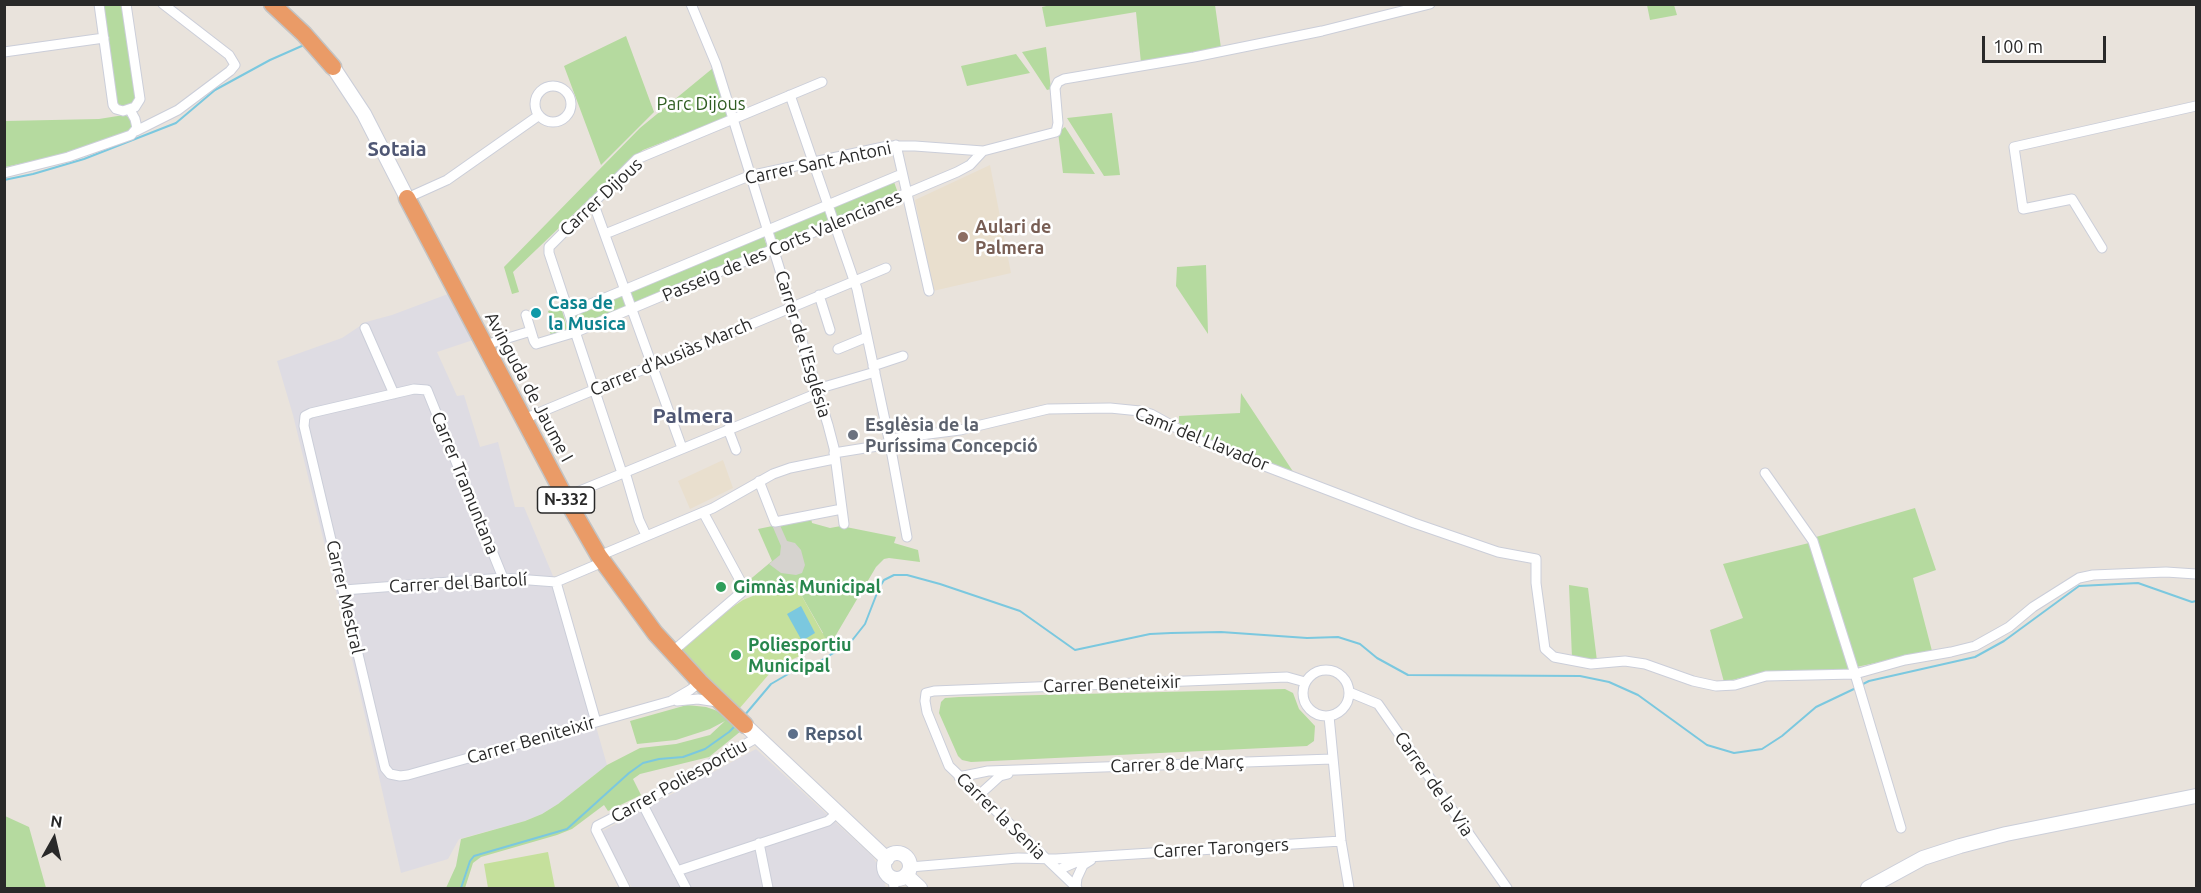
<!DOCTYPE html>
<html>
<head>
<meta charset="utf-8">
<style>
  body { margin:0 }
  #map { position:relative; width:2201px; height:893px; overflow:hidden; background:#e9e3dc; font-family:Ubuntu,sans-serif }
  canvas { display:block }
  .frame { position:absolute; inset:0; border:6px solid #292929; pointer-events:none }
  .north { position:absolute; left:24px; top:809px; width:60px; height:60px; -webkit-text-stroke:4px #fff; paint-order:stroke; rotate:8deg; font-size:16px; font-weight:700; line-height:24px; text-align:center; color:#292929 }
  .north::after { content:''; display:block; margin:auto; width:21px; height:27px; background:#292929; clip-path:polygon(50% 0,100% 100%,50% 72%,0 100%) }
  .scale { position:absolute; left:1982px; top:36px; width:124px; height:27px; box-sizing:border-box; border:3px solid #292929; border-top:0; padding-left:8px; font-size:18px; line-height:21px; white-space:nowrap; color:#292929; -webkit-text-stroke:4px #fff; paint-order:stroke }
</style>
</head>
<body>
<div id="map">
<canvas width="2201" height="893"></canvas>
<div class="frame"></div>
<div class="north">N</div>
<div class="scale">100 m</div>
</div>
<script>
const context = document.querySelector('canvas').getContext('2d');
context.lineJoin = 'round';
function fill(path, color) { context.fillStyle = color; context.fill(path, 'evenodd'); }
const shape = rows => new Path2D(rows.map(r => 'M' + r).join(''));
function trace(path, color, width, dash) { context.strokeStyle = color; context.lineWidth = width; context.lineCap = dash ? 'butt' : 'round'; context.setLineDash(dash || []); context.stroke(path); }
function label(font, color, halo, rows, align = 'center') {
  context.font = font + ' Ubuntu,sans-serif'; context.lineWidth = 5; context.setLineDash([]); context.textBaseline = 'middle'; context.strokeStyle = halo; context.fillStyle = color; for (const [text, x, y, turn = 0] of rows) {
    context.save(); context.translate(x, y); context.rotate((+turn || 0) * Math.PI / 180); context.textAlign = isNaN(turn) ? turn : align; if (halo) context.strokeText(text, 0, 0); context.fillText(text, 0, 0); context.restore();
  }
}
const industrial = shape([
  [448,294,473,340,437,352,457,396,464,395,480,447,498,442,515,507,524,507,553,576,607,765,558,804,542,814,525,821,459,839,448,859,401,873,344,624,293,415,277,361,342,338,366,322,392,315],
  [756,749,873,857,881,871,886,888,632,888,601,832]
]);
const education = shape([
  [990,165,1011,273,933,291,915,200],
  [723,460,733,488,690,509,678,481]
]);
const green = shape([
  [1055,4,1215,5,1221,48,1141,63,1136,12,1046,27,1042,7],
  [102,5,123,5,136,103,121,108,117,104],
  [1647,5,1674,5,1677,15,1650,20],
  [626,36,654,112,601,165,564,66],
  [1046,47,1051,89,1047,90,1022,52],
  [1016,54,1030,73,967,86,961,66],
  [713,68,727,117,643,150,632,158,513,272,519,292,512,294,504,267,640,128],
  [1112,113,1120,175,1104,176,1067,118],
  [124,115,131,118,132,125,129,132,57,156,5,167,5,121,99,119],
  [1065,127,1095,174,1063,173,1058,132],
  [894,182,898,193,838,219,833,206],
  [825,210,830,223,776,246,771,232],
  [763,235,768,249,635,304,630,290],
  [1206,265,1208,334,1176,286,1177,267],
  [622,294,627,307,577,328,572,314],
  [561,307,568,331,551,335,547,324,552,322,548,311],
  [1241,393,1294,473,1203,439,1179,423,1179,416,1240,413],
  [1915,508,1936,570,1913,578,1932,651,1847,669,1757,674,1724,682,1710,630,1743,618,1723,564,1809,543,1816,537],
  [811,518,812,523,830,528,841,526,896,537,894,543,918,550,920,562,889,558,884,559,876,567,833,640,789,659,823,633,799,591,777,586,753,596,747,582,772,561,758,529],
  [1569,585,1588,588,1597,661,1572,658],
  [1285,689,1293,693,1299,709,1315,726,1314,741,1307,746,971,762,962,760,958,756,939,713,941,702,945,698,959,697],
  [687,705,706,707,715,710,728,718,741,731,709,757,640,774,633,779,641,795,608,811,604,805,572,829,557,835,481,857,473,863,465,888,446,888,456,866,461,839,525,821,542,814,558,804,607,765,640,748,676,744,710,735,725,721,710,729,676,740,637,744,630,721],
  [5,816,29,827,46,888,5,888]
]);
const pitch = shape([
  [777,586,796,589,799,591,828,643,780,665,770,673,739,709,681,651,694,637,728,610,743,600],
  [548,852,555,888,488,888,484,864]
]);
const plaza = shape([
  [779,523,787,541,795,543,801,550,805,565,802,573,796,575,781,573,769,564,780,555,781,546,772,525]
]);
const water = shape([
  [801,606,815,633,802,641,787,614]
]);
const stream = shape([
  [4,180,33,174,84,159,176,123,215,90,270,60,304,45],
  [1861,685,1869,681,1975,657,2004,641,2079,586,2138,583,2192,602,2196,601],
  [744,716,771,684,795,670,817,663,850,643,865,624,879,588,884,580,894,575,907,575,940,584,1020,611,1075,650,1150,634,1171,633,1221,632,1307,638,1338,637,1360,644,1377,658,1408,675,1580,676,1609,682,1638,695,1707,745,1734,753,1762,749,1782,736,1816,707,1856,688],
  [461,888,470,861,474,856,567,829,629,773,643,763,659,759,683,757,705,749,729,732,736,725]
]);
const street = shape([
  [99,4,113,105,116,109,123,111,135,107,140,99,126,4],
  [691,4,716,64,828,425,834,448,844,524],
  [4,52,104,38],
  '535 104a18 18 0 1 1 36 0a18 18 0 1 1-36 0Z',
  [790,95,857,289,890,444,907,537],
  [136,131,178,110,230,71,235,65,229,55,163,4],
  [896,145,929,291],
  [4,173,68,157,131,135,137,128,135,119,130,110],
  [407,198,447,180,538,116],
  [593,202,682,448],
  [605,234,749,176,888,146,915,146,983,151,1056,132,1058,123,1055,88,1058,82,1064,79,1194,57,1322,31,1430,4],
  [2102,248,2072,199,2023,209,2014,147,2196,106],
  [819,295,830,330],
  [569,313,902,174],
  [526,315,534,341,536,344,576,332,957,172,970,165,983,151],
  [365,328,394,394],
  [485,345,531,331],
  [838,349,867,337],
  [873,366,903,356],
  [817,389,875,372],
  [524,419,886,268],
  [728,429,736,450],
  [889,439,960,430,1048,409,1110,408,1140,411,1151,414,1202,442,1414,523,1498,552,1536,559,1536,583,1545,649,1554,657,1591,664,1625,661,1645,664,1693,681,1716,686,1735,685,1766,676,1855,674,1813,541,1765,473],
  [834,453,890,444],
  [625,472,639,520,646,535],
  [622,473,549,253,549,247,637,159,822,82],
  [759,481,775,522,842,509],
  [565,497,818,393],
  [599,556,713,508,773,474,790,468,834,459],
  [503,578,427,390,414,389,311,413,305,416,304,426,385,768,390,774,400,776,408,775,671,701,690,690,700,682],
  [556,582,596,722],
  [344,590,503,578,556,582,603,562],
  [672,652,743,591,742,584,703,512],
  '1303 693a23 23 0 1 1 46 0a23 23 0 1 1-46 0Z',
  [1349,692,1378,704,1507,888],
  [677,701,698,699,717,702],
  [1329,716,1341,841,1349,888],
  [959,777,988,771,1332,759],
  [979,795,1000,776,1008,774],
  [642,803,686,888],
  [1901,828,1855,674,1905,660,1951,652,1975,646,2009,627,2033,607,2079,578,2093,575,2166,572,2196,574],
  [759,843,768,888],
  [910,867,1018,858,1056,859,1341,841],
  [1058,870,1081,860],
  [677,871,828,821,838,812],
  [893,878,894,888],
  [1076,887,1077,878,1083,865,1091,860],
  [625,888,596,830,597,826,642,803,758,737],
  [1077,888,949,766,927,712,925,701,926,693,934,691,1287,677,1305,682]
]);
const secondary = shape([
  [333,67,364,114,407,198],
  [745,725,887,859],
  '884 866a13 13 0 1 1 26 0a13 13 0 1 1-26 0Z',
  [906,875,920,888],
  [1868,888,1923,858,1960,846,2006,834,2196,796]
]);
const highway = shape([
  [272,4,304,34,333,67],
  [407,198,565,497,599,556,655,633,700,682,745,725]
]);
const markers = [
  [963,237,6,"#8d6e63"],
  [536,313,6,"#0f9aa8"],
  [853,435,6,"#6b7280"],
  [721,587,6,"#2e9e5b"],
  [736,655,6,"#2e9e5b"],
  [793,734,6,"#5c6f8a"]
];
const shields = [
  [566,500,57]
];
const shieldNames = [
  ["N-332",566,500]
];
const parkNames = [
  ["Parc Dijous",701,104]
];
const streetNames = [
  ["Carrer Sant Antoni",818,163,-12],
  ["Carrer Dijous",601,197,-43],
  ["Passeig de les Corts Valencianes",782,246,-23],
  ["Carrer de l'Església",803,344,73],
  ["Carrer d'Ausiàs March",671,357,-23],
  ["Avinguda de Jaume I",529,387,62],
  ["Camí del Llavador",1202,439,22],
  ["Carrer Tramuntana",465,483,68],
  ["Carrer del Bartolí",458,583,-3],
  ["Carrer Mestral",345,597,77],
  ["Carrer Beneteixir",1112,684,-2],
  ["Carrer Beniteixir",531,740,-16],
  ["Carrer 8 de Març",1177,764,-2],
  ["Carrer Poliesportiu",679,781,-29],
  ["Carrer de la Via",1434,784,55],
  ["Carrer la Senia",1001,816,44],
  ["Carrer Tarongers",1221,848,-3]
];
const educationNames = [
  ["Aulari de",975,227],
  ["Palmera",975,248]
];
const cultureNames = [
  ["Casa de",548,303],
  ["la Musica",548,324]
];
const worshipNames = [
  ["Esglèsia de la",865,425],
  ["Puríssima Concepció",865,446]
];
const leisureNames = [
  ["Gimnàs Municipal",733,587],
  ["Poliesportiu",748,645],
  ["Municipal",748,666]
];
const serviceNames = [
  ["Repsol",805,734]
];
const neighbourhoodNames = [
  ["Sotaia",397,149]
];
const quarterNames = [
  ["Palmera",693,416]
];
fill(industrial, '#dedce3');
fill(education, '#e9dfce');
fill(green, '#b5da9f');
fill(pitch, '#c5e09c');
fill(plaza, '#d6d3cf');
fill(water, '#7bc8df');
trace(stream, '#7bc8df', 2);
trace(street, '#cbced9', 11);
trace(secondary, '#cbced9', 16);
trace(highway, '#c3c3c3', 19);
trace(street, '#fff', 9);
trace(secondary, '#fff', 14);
trace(highway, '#ea9b67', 16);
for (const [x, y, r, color] of markers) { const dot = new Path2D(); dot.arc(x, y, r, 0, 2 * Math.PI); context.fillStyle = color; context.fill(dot); trace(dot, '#fff', 2); }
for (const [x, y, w] of shields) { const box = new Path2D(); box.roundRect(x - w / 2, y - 13, w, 26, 4.5); context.fillStyle = '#fff'; context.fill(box); trace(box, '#292929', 1.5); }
label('bold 16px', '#292929', null, shieldNames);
label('18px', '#305d22', '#fff', parkNames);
label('18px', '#292929', '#fff', streetNames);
label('bold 18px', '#785e54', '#fff', educationNames, 'left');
label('bold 18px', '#0d838f', '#fff', cultureNames, 'left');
label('bold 18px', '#5b616d', '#fff', worshipNames, 'left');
label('bold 18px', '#27864d', '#fff', leisureNames, 'left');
label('bold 18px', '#4e5e75', '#fff', serviceNames, 'left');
label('bold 20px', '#4f5774', '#fff', neighbourhoodNames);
label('bold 21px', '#4f5774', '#fff', quarterNames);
</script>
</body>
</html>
